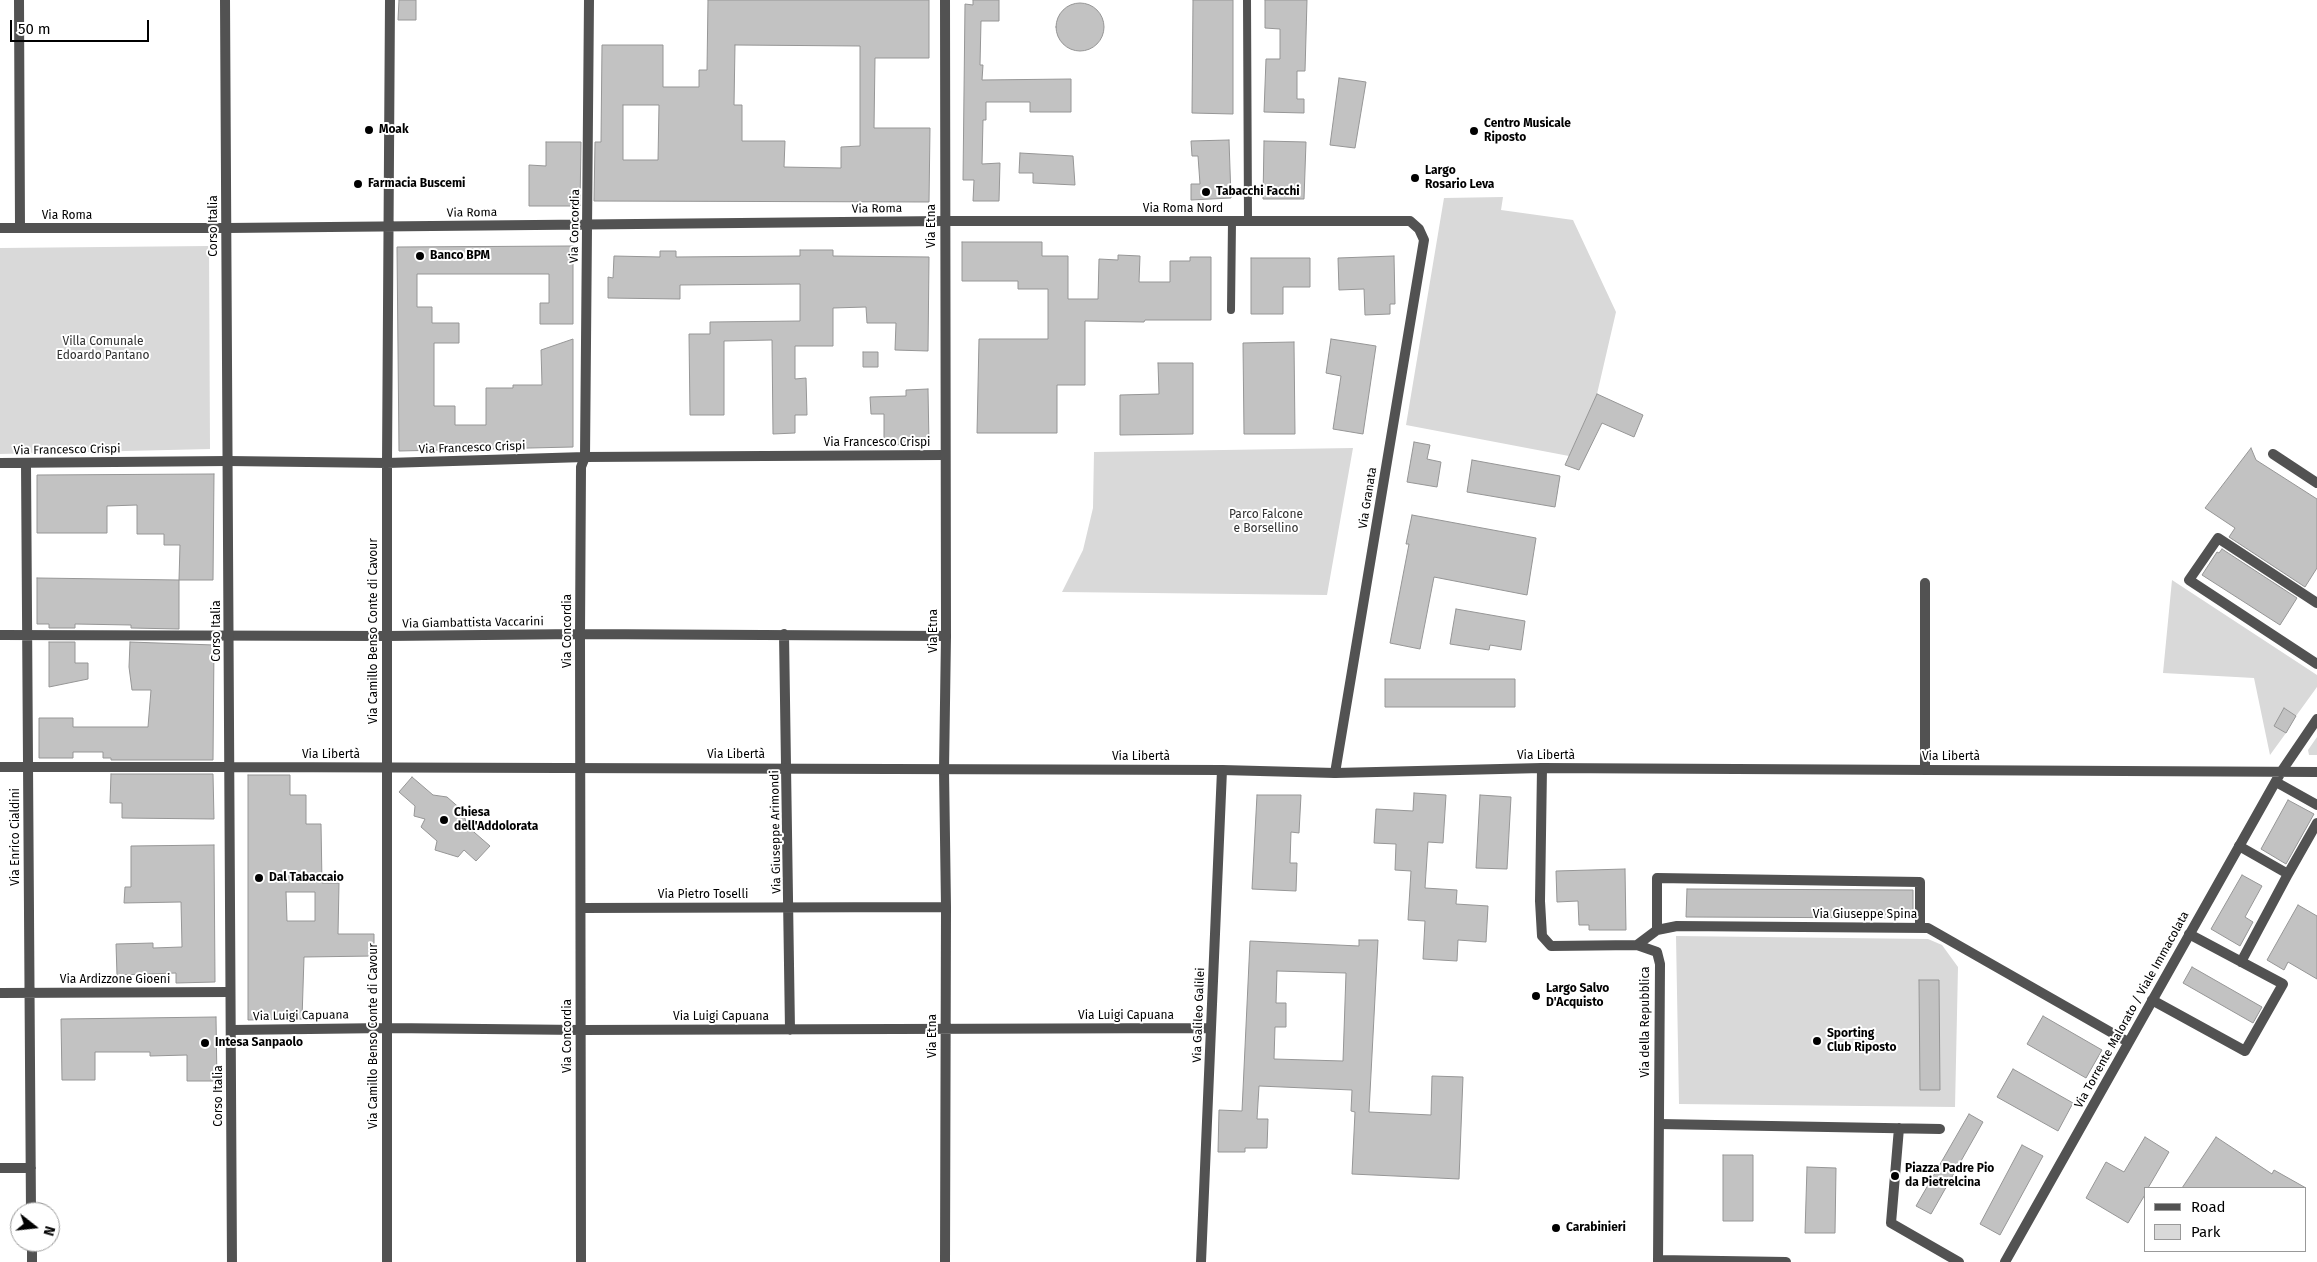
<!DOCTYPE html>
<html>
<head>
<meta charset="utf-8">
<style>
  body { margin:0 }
  #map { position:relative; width:2317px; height:1262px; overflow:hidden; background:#fff; font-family:"Fira Sans",sans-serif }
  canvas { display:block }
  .legend { position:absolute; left:2144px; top:1187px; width:162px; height:65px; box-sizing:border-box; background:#fff; border:1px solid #999; margin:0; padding:6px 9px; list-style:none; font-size:15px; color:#000 }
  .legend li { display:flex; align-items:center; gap:10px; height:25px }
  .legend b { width:25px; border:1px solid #999 }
  .north { position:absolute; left:10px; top:1202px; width:50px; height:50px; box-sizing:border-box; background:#fff; border:1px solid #999; border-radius:50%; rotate:106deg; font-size:14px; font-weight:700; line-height:20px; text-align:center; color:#000 }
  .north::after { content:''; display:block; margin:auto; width:18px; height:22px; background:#000; clip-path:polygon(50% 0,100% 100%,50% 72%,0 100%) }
  .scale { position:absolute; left:10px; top:20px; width:139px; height:22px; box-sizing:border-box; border:2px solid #000; border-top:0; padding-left:6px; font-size:15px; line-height:18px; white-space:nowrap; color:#000; -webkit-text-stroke:4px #fff; paint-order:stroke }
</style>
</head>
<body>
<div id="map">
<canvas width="2317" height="1262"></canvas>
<ul class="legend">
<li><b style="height:6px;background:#525252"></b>Road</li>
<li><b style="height:14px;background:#d9d9d9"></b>Park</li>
</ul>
<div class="north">N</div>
<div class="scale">50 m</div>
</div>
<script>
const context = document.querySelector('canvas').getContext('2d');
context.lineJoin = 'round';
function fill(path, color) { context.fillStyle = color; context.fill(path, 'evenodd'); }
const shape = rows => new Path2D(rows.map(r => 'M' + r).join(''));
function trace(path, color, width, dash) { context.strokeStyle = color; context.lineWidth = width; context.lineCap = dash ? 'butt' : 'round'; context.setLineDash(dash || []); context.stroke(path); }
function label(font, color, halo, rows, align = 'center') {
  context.font = font + ' "Fira Sans",sans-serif'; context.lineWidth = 4; context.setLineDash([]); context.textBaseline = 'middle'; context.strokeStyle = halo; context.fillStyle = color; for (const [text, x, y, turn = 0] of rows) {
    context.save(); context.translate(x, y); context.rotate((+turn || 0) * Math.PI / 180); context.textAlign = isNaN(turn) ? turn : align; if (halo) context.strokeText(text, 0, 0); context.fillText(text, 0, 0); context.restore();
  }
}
const green = shape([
  [1503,197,1501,210,1573,220,1616,312,1597,394,1569,456,1406,425,1444,198],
  [209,246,210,449,0,454,0,248],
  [1353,448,1327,595,1062,592,1083,550,1093,508,1094,452],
  [2172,580,2317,675,2317,687,2296,716,2284,709,2274,726,2286,733,2270,755,2254,678,2163,673],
  [2317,737,2317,755,2309,755,2308,750],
  [1676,936,1928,939,1942,945,1958,967,1955,1107,1679,1104]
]);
const building = shape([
  [399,0,416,0,416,20,398,20,399,0],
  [708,0,929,0,929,58,875,58,874,128,930,128,929,202,594,201,595,142,601,142,602,45,663,45,663,87,699,87,699,70,707,70,708,0],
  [735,45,860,46,860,146,841,147,841,168,784,167,785,141,742,141,742,105,734,105,735,45],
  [623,105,659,105,658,160,623,160,623,105],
  [973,0,999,0,999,21,981,21,980,65,983,65,982,80,1071,79,1071,112,1030,112,1030,102,986,102,986,120,983,120,982,164,1000,163,999,201,973,201,974,180,963,180,965,4,973,5,973,0],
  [1193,0,1233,0,1233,114,1192,113,1193,0],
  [1265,0,1307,0,1305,71,1297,71,1297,99,1304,99,1304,113,1264,112,1266,59,1280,59,1280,29,1265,28,1265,0],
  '1056 27a24 24 0 1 1 48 0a24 24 0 1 1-48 0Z',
  [1339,78,1366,82,1355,148,1330,145,1339,78],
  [1229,140,1231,198,1191,200,1191,184,1200,184,1198,156,1192,156,1191,141,1229,140],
  [1264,141,1306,142,1304,199,1263,199,1264,141],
  [546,142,581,142,580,206,529,206,529,165,546,166,546,142],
  [1020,153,1073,156,1075,185,1033,183,1033,173,1019,173,1020,153],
  [962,242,1042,242,1042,256,1068,256,1068,299,1098,299,1099,259,1118,260,1118,255,1140,256,1139,282,1170,282,1170,261,1190,261,1190,257,1211,257,1211,320,1145,320,1144,322,1085,321,1085,385,1057,385,1057,433,977,433,979,339,1048,339,1048,289,1018,289,1018,281,962,281,962,242],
  [573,246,573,324,540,324,540,303,549,303,549,274,417,274,417,307,432,307,432,323,459,323,459,343,434,343,434,406,455,406,455,425,486,425,486,388,513,388,513,385,542,385,541,350,573,339,573,447,399,451,397,247,573,246],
  [800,250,833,250,833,256,929,257,928,351,895,350,896,323,867,323,866,307,833,308,833,346,795,346,795,379,806,378,807,415,795,415,795,433,773,434,772,340,724,341,724,415,690,415,689,334,710,334,710,322,800,321,800,284,680,285,680,299,608,298,608,277,613,278,614,256,660,257,660,251,676,251,676,257,800,256,800,250],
  [1394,256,1395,304,1390,304,1390,314,1365,315,1364,289,1339,290,1338,258,1394,256],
  [1251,258,1310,258,1310,287,1283,287,1283,314,1251,314,1251,258],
  [1331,339,1376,346,1363,434,1333,429,1341,376,1326,373,1331,339],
  [1294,342,1295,434,1244,434,1243,343,1294,342],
  [863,352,878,352,878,367,863,367,863,352],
  [1158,363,1193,363,1193,434,1120,435,1120,395,1159,394,1158,363],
  [928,389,929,444,884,445,884,414,871,414,870,397,906,396,906,390,928,389],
  [1597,394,1643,415,1634,437,1602,423,1579,470,1565,465,1597,394],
  [1414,442,1430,445,1427,459,1441,462,1437,487,1407,482,1414,442],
  [2251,448,2256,460,2317,499,2317,568,2305,587,2229,537,2235,528,2205,508,2251,448],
  [1472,460,1560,476,1555,507,1467,492,1472,460],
  [214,474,213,580,179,580,180,545,164,545,164,534,137,534,137,505,107,506,107,533,37,533,37,475,214,474],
  [1412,515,1536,538,1527,595,1434,577,1420,649,1390,643,1409,544,1406,544,1412,515],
  [2222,549,2297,598,2280,625,2202,575,2217,552,2219,553,2222,549],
  [37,578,179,580,179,629,131,628,131,625,75,624,75,628,49,628,49,624,37,624,37,578],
  [1456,609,1525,621,1521,650,1490,645,1489,650,1450,644,1456,609],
  [49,642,75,642,75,663,88,663,88,679,49,687,49,642],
  [130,642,214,645,213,760,111,760,111,758,103,758,103,752,73,752,73,758,39,758,39,718,73,718,73,727,148,727,151,690,132,690,129,667,130,642],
  [1385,679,1515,679,1515,707,1385,707,1385,679],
  [2284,708,2296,716,2286,733,2274,726,2284,708],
  [111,774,213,774,214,819,122,818,122,803,110,803,111,774],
  [248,775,290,775,290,795,306,795,306,824,321,824,322,883,339,883,338,934,374,934,374,956,304,957,302,1019,248,1020,248,775],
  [286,892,315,892,315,921,287,921,286,892],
  [412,777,433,795,447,797,463,811,467,826,490,846,476,861,464,850,458,857,435,850,437,841,421,827,425,819,414,816,415,806,399,792,412,777],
  [1414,793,1446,795,1443,843,1428,842,1425,888,1457,890,1456,904,1488,906,1486,942,1458,940,1457,961,1423,959,1425,921,1408,920,1411,871,1395,870,1396,844,1374,843,1376,809,1413,811,1414,793],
  [1257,795,1301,795,1299,833,1291,832,1290,863,1297,863,1296,891,1252,889,1257,795],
  [1480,795,1511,797,1507,869,1476,868,1480,795],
  [2288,800,2314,814,2286,864,2261,849,2288,800],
  [214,845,215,982,176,983,176,973,117,975,116,944,153,943,153,948,182,947,181,902,124,903,125,887,131,887,131,846,214,845],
  [1625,869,1626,930,1589,930,1589,925,1579,925,1578,901,1557,902,1556,871,1625,869],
  [2242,875,2262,886,2245,917,2253,922,2240,946,2211,929,2242,875],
  [1687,889,1913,890,1913,918,1686,917,1687,889],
  [2298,905,2317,916,2317,979,2288,962,2284,970,2267,960,2298,905],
  [1359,940,1378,940,1369,1112,1431,1115,1432,1076,1463,1077,1459,1179,1352,1174,1355,1112,1351,1111,1352,1090,1259,1086,1257,1119,1268,1119,1267,1148,1245,1148,1245,1152,1218,1152,1219,1110,1242,1111,1250,941,1359,946,1359,940],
  [1277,971,1346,973,1343,1061,1274,1059,1275,1027,1286,1027,1286,1003,1276,1003,1277,971],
  [2192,967,2262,1007,2253,1023,2183,983,2192,967],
  [1919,980,1939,980,1940,1090,1920,1090,1919,980],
  [2043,1016,2102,1050,2086,1078,2027,1044,2043,1016],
  [216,1017,217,1081,187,1081,187,1055,150,1056,150,1052,95,1052,95,1080,62,1080,61,1019,216,1017],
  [2013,1069,2073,1103,2058,1131,1997,1097,2013,1069],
  [1969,1114,1983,1122,1931,1214,1916,1206,1969,1114],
  [2145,1137,2169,1152,2148,1188,2146,1188,2146,1193,2128,1223,2086,1198,2106,1162,2124,1172,2145,1137],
  [2216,1137,2272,1174,2274,1170,2306,1188,2182,1188,2216,1137],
  [2022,1145,2043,1156,2000,1235,1980,1224,2022,1145],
  [1723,1155,1753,1155,1753,1221,1723,1221,1723,1155],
  [1807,1167,1836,1168,1835,1233,1805,1233,1807,1167]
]);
const service = shape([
  [1247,0,1248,221],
  [1231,310,1232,221]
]);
const pedestrian = shape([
  [1659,1124,1940,1129],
  [1899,1128,1891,1223,1959,1262]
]);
const minor = shape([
  [227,228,945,221,1410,221,1419,229,1424,240,1335,773],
  [2273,454,2317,483],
  [0,463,228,461,387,463,585,457,945,455],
  [26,463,31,1212],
  [2317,603,2218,538,2189,580,2317,664],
  [784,634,790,1030],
  [0,635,387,636,580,634,946,636],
  [0,767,230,767],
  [1542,768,1540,901,1542,936,1551,946,1637,945,1657,952,1660,964,1658,1262],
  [944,770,946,907,945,1262],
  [1925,770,1925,583],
  [2281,772,2317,719],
  [2276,782,2317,805],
  [2239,846,2288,874,2241,962],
  [2288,874,2317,823],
  [581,908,946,907],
  [1657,930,1657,878,1920,882,1920,928],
  [1637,945,1657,930,1677,926,1928,928,2128,1042],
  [0,993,230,992],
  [2152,1000,2245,1051,2283,984,2189,934],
  [232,1030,387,1028,581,1030,1210,1028],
  [0,1168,31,1168],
  [32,1242,32,1262],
  [1658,1260,1786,1262],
  [387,1262,387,463,390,0],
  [581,1262,580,634,581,467,585,457,589,0],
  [1201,1262,1222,770]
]);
const tertiary = shape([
  [19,0,20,228],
  [225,0,232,1262],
  [0,228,227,228],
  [230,767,1222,770,1335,773,1542,768,2317,772],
  [944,770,946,636,945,0],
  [2005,1262,2281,772]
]);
const markers = [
  [369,130,5,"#000"],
  [1474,131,5,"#000"],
  [1415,178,5,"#000"],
  [358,184,5,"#000"],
  [1206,192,5,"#000"],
  [420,256,5,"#000"],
  [444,820,5,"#000"],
  [259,878,5,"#000"],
  [1536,996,5,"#000"],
  [1817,1041,5,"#000"],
  [205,1043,5,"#000"],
  [1895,1176,5,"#000"],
  [1556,1228,5,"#000"]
];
const poiNames = [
  ["Centro Musicale",1484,124],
  ["Riposto",1484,138],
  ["Moak",379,130],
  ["Largo",1425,171],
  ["Rosario Leva",1425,185],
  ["Farmacia Buscemi",368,184],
  ["Tabacchi Facchi",1216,192],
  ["Banco BPM",430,256],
  ["Chiesa",454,813],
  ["dell'Addolorata",454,827],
  ["Dal Tabaccaio",269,878],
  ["Largo Salvo",1546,989],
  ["D'Acquisto",1546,1003],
  ["Sporting",1827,1034],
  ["Club Riposto",1827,1048],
  ["Intesa Sanpaolo",215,1043],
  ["Piazza Padre Pio",1905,1169],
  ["da Pietrelcina",1905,1183],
  ["Carabinieri",1566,1228]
];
const streetNames = [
  ["Via Roma",877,209,-1],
  ["Via Roma Nord",1183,209],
  ["Via Roma",472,213,-1],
  ["Via Roma",67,216],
  ["Corso Italia",214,226,-90],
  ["Via Concordia",575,226,-89],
  ["Via Etna",932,226,-90],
  ["Via Francesco Crispi",877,443],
  ["Via Francesco Crispi",472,448,-2],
  ["Via Francesco Crispi",67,450,-1],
  ["Via Granata",1368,498,-81],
  ["Via Giambattista Vaccarini",473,623,-1],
  ["Corso Italia",217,631,-90],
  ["Via Camillo Benso Conte di Cavour",374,631,-90],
  ["Via Concordia",568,631,-90],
  ["Via Etna",934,631,-90],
  ["Via Libertà",331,755],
  ["Via Libertà",736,755],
  ["Via Libertà",1546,756],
  ["Via Libertà",1141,757],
  ["Via Libertà",1951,757],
  ["Via Giuseppe Arimondi",776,832,-91],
  ["Via Enrico Cialdini",16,837,-90],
  ["Via Pietro Toselli",703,895],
  ["Via Giuseppe Spina",1865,915],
  ["Via Ardizzone Gioeni",115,980],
  ["Via Torrente Malorato / Viale Immacolata",2132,1010,-61],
  ["Via Galileo Galilei",1199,1015,-88],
  ["Via Luigi Capuana",301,1016,-1],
  ["Via Luigi Capuana",1126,1016],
  ["Via Luigi Capuana",721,1017],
  ["Via della Repubblica",1646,1022,-90],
  ["Via Camillo Benso Conte di Cavour",374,1036,-90],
  ["Via Concordia",568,1036,-90],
  ["Via Etna",933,1036,-90],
  ["Corso Italia",219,1096,-90]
];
const parkNames = [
  ["Villa Comunale",103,342],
  ["Edoardo Pantano",103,356],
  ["Parco Falcone",1266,515],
  ["e Borsellino",1266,529]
];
fill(green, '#d9d9d9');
fill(building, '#c2c2c2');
trace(building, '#969696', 1);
trace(service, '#525252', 8);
trace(pedestrian, '#525252', 10);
trace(minor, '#525252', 10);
trace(tertiary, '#525252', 10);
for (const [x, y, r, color] of markers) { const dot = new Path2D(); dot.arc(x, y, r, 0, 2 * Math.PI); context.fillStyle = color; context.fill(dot); trace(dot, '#fff', 2); }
label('bold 12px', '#000', '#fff', poiNames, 'left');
label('12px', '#000', '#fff', streetNames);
label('12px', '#303030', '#fff', parkNames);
</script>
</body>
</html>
